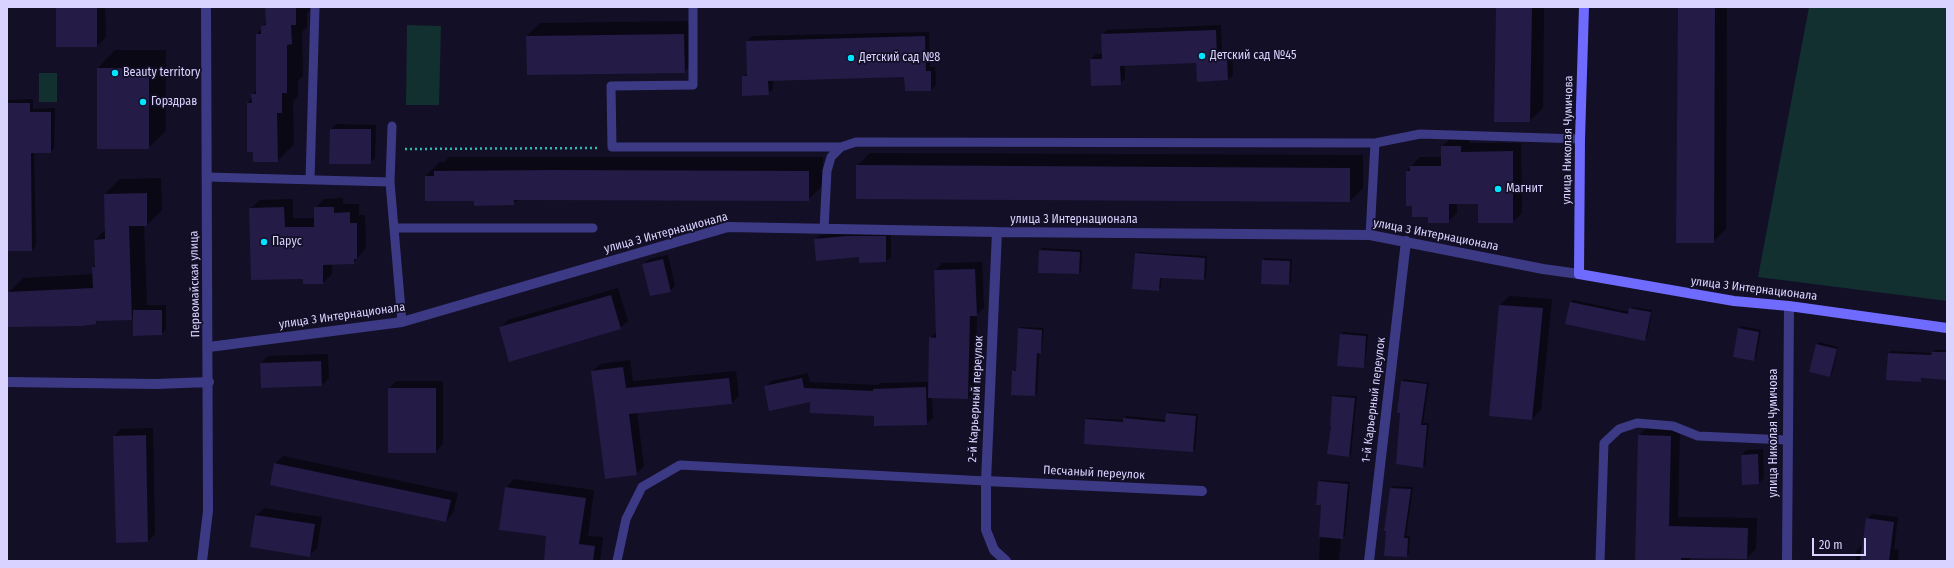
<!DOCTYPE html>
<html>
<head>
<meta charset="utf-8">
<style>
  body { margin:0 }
  #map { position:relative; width:1954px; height:568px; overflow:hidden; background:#130f26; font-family:"Fira Sans Condensed",sans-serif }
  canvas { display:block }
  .frame { position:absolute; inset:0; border:8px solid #d9d4ff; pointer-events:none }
  .scale { position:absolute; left:1812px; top:538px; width:54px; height:18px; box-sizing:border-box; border:2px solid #d9d4ff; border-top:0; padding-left:5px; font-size:12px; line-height:14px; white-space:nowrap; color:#d9d4ff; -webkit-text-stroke:3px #130f26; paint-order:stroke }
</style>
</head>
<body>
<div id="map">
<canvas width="1954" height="568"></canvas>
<div class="frame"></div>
<div class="scale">20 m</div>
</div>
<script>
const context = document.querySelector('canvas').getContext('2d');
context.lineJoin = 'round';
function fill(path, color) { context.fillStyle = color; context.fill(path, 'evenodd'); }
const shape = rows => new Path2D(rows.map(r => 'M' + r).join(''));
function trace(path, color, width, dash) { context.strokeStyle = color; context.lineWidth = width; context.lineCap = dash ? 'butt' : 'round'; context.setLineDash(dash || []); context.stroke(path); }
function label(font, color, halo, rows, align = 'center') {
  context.font = font + ' "Fira Sans Condensed",sans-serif'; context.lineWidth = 3.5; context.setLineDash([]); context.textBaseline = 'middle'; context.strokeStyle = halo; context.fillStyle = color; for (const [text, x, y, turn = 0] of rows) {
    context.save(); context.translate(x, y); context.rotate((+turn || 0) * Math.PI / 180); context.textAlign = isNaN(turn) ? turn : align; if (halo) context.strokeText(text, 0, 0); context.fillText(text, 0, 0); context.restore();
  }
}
const green = shape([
  [1809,7,1947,7,1947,301,1758,277],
  [407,25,441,26,439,105,406,105],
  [39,73,57,73,57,102,39,102]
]);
const shadow = shape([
  [57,7,105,7,106,37,97,46],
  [266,7,312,7,307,13,307,27,302,32,303,76,298,81,298,96,293,101,294,144,277,161,254,151,248,103,257,89,257,35,267,21],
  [1497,7,1544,7,1543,108,1530,121],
  [1679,7,1727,7,1726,229,1713,242],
  [697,21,697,59,684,72,527,36,540,23],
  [1221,25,1222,53,1232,52,1233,75,1228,80,1197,62,1125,65,1125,79,1120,84,1091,59,1096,54,1103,54,1102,35,1107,30],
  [929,32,930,67,935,67,936,85,931,90,905,76,773,79,773,89,768,94,743,77,748,72,747,41,752,36],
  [115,50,166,50,166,131,148,148,98,148,98,68],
  [33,99,33,109,55,108,54,148,51,152,34,152,36,246,32,250,7,209,7,102,9,100],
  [336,124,376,125,375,158,370,163,331,129],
  [1451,137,1469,137,1469,143,1521,143,1522,213,1512,222,1479,203,1457,203,1457,213,1448,222,1429,216,1413,205,1407,171,1420,157,1442,157,1442,147],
  [870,153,1363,155,1363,188,1350,201,857,166],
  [449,157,823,157,822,186,808,200,518,199,513,204,475,200,426,176,440,162,444,162],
  [161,178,162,210,147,225,144,225,147,304,145,305,166,305,166,329,161,334,134,317,132,319,99,320,96,323,9,326,8,293,23,278,93,274,93,267,96,264,95,240,106,229,105,194,120,179],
  [343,198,343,204,359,204,359,215,365,215,366,248,353,263,332,264,332,274,323,283,304,278,250,209,260,200,293,199,293,218,315,218,315,208,324,199],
  [853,232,891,232,891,257,886,261,815,240,820,235],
  [1042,248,1082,250,1081,271,1079,273,1040,251],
  [1138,252,1207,256,1206,277,1204,279,1161,277,1161,287,1159,289,1136,254],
  [668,255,675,286,670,291,644,264,649,259],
  [1265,258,1292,259,1291,282,1288,284,1262,283,1263,260],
  [982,262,984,308,977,314,975,391,968,398,932,398,933,418,926,424,875,415,812,401,765,387,771,381,808,373,810,382,878,385,881,383,929,382,930,338,937,331,935,270,942,263],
  [618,288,628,321,620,328,500,328,508,320],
  [1509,296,1552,299,1541,410,1532,419,1500,305],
  [1573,300,1630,312,1633,307,1652,310,1647,338,1645,340,1571,302],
  [1741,326,1761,330,1756,358,1753,360,1739,329],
  [1021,327,1044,328,1042,350,1039,353,1037,393,1034,395,1013,371,1017,369,1019,329],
  [1343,332,1368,334,1365,365,1363,367,1341,335],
  [1819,342,1838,347,1832,374,1830,376,1817,344],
  [1935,350,1947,350,1947,379,1923,377,1920,381,1889,354,1891,351,1932,353],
  [328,354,329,378,322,385,261,363,268,356],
  [630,360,633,381,736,371,739,396,732,403,637,412,644,466,636,474,592,372,600,364],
  [1404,379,1429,383,1423,423,1429,423,1425,465,1423,467,1401,413,1402,382],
  [397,381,443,381,443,444,435,452,389,388],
  [1335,395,1357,396,1351,454,1349,456,1332,425,1333,397],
  [1169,412,1198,414,1195,449,1193,451,1086,420,1088,418,1124,420,1126,416,1167,420,1167,414],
  [1648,426,1680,427,1678,517,1757,518,1756,549,1747,558,1690,557,1690,561,1636,561,1639,436],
  [153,428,155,534,148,541,114,436,121,429],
  [1763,449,1764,478,1759,483,1742,455,1746,450],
  [283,456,458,493,453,513,446,521,271,484,275,463],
  [514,479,594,490,588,536,603,537,600,561,545,561,548,536,506,488],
  [1321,480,1350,482,1345,536,1341,538,1339,561,1319,561,1322,504,1319,482],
  [1394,486,1413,487,1406,536,1410,536,1409,554,1406,556,1387,530,1385,530,1391,488],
  [264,508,322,517,317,548,309,556,256,515],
  [1872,514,1898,517,1894,549,1899,549,1898,561,1856,561,1857,550,1862,545,1867,519]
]);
const building = shape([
  [56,7,97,7,97,47,56,47],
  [265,7,296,7,296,25,291,25,292,44,287,45,287,93,282,93,282,113,277,113,278,162,253,162,253,152,247,152,247,103,252,103,251,94,256,94,256,34,261,34,261,26,266,25],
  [1496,7,1532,7,1530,122,1494,122],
  [1678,7,1715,7,1714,243,1676,243],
  [1216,30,1217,57,1227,57,1228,80,1197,82,1196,63,1120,66,1121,85,1091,86,1090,59,1102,59,1101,34],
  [684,34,685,73,527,75,526,36],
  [925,36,926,71,931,71,931,91,905,91,904,77,768,81,769,95,742,96,742,76,747,76,746,41],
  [97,68,149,68,149,149,97,149],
  [7,103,30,103,30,112,51,112,51,153,31,153,32,251,7,251],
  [330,129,371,129,371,164,329,164],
  [1441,146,1461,146,1461,152,1513,151,1513,223,1478,223,1478,204,1449,204,1449,223,1428,223,1428,217,1412,217,1412,206,1406,206,1406,171,1410,171,1410,166,1441,166],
  [856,165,1350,168,1350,202,856,199],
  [553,170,809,171,809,201,514,200,514,205,474,206,474,201,425,201,425,176,434,176,434,171],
  [147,193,147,226,129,226,132,320,96,321,96,324,82,326,7,327,7,292,93,288,92,267,95,267,94,240,105,239,104,194],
  [284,207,285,227,314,227,314,207,334,207,334,213,350,212,350,223,357,223,357,259,354,259,354,264,323,265,323,284,303,284,303,279,251,280,249,208],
  [847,236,886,236,886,262,859,263,859,257,816,261,814,239],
  [1039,250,1080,252,1079,274,1038,273],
  [1135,253,1205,258,1204,280,1160,278,1159,291,1132,289],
  [663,259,671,292,650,296,642,264],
  [1262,260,1290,261,1289,285,1261,284],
  [975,269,977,316,970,316,968,399,928,398,929,337,936,338,934,270],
  [611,295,621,329,509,362,499,327],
  [1570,302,1628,314,1629,308,1651,312,1645,341,1565,324],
  [1499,305,1543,308,1532,420,1489,416],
  [133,310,162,310,162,335,133,336],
  [1018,328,1042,330,1041,354,1037,353,1035,396,1011,395,1012,370,1016,371],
  [1738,328,1759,332,1754,361,1733,357],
  [1340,334,1366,336,1364,368,1337,366],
  [1816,344,1837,349,1830,377,1809,372],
  [1932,352,1947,352,1947,380,1921,378,1921,382,1886,380,1888,353,1931,355],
  [321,361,322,386,261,388,260,363],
  [623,367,626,388,729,378,732,404,629,414,637,475,605,479,591,371],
  [802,378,804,388,873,391,873,389,926,387,927,425,874,426,874,416,810,413,810,402,769,411,764,386],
  [1401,381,1427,384,1421,425,1427,425,1423,468,1396,464,1400,413,1397,413],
  [388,388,436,388,436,453,388,453],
  [1332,396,1355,398,1349,457,1327,454,1331,426,1330,426],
  [1166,413,1196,416,1193,452,1084,444,1085,419,1123,422,1123,418,1165,422],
  [146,435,148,542,116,543,113,436],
  [1638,435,1671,436,1669,526,1748,528,1747,559,1681,558,1681,561,1635,561],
  [1758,454,1759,484,1742,485,1741,455],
  [274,463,451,500,446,522,270,485],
  [1318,481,1348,484,1343,539,1319,537,1321,505,1316,505],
  [505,487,586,498,579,544,595,546,593,561,544,561,546,536,499,530],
  [1390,488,1411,489,1404,538,1408,538,1407,557,1384,556,1386,531,1384,531],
  [255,515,315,524,310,557,250,547],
  [1866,518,1894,522,1889,561,1860,561]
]);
const path = shape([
  [405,149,600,148]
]);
const lane = shape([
  [693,7,693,85,611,86,612,147,841,147],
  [207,177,390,182,402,322],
  [310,180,315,7],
  [390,182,392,126],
  [394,228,593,228],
  [824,229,827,171,831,157,841,147,856,142,1375,143],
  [1370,235,1375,143,1420,134,1580,139],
  [617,561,626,519,642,487,680,465,986,481],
  [1600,561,1604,443,1619,429,1637,423,1673,426,1698,436,1786,440]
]);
const street = shape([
  [997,232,986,481,986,530,994,550,1006,561],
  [209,347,402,322,728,227,997,232,1370,235,1543,269,1579,274],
  [7,382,156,384,209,382],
  [986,481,1202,491],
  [202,561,208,511,206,7],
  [1369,561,1406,241],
  [1787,561,1789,306]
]);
const secondary = shape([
  [1584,7,1580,139,1579,274,1734,301,1789,306,1947,328]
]);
const markers = [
  [1202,56,4,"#00e5ff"],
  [851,58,4,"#00e5ff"],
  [115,73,4,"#00e5ff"],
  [143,102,4,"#00e5ff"],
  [1498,189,4,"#00e5ff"],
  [264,242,4,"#00e5ff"]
];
const poiNames = [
  ["Детский сад №45",1210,56],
  ["Детский сад №8",859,58],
  ["Beauty territory",123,73],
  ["Горздрав",151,102],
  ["Магнит",1506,189],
  ["Парус",272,242]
];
const streetNames = [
  ["улица Николая Чумичова",1568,140,-89],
  ["улица 3 Интернационала",1074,220],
  ["улица 3 Интернационала",666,233,-15],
  ["улица 3 Интернационала",1436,235,11],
  ["Первомайская улица",195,284,-91],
  ["улица 3 Интернационала",1754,289,7],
  ["улица 3 Интернационала",342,316,-8],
  ["2-й Карьерный переулок",976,399,-87],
  ["1-й Карьерный переулок",1374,400,-83],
  ["улица Николая Чумичова",1774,433,-90],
  ["Песчаный переулок",1094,473,3]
];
fill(green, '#12302f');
fill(shadow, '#0007');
fill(building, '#241b47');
trace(path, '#2fb8b0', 2.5, [2, 3]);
trace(lane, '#3d3a85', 9);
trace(street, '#3d3a85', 10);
trace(secondary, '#6f6bff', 10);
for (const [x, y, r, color] of markers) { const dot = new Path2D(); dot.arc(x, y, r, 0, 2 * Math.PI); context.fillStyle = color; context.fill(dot); trace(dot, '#130f26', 1.5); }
label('12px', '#d9d4ff', '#130f26', poiNames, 'left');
label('12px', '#d9d4ff', '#130f26', streetNames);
</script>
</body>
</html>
